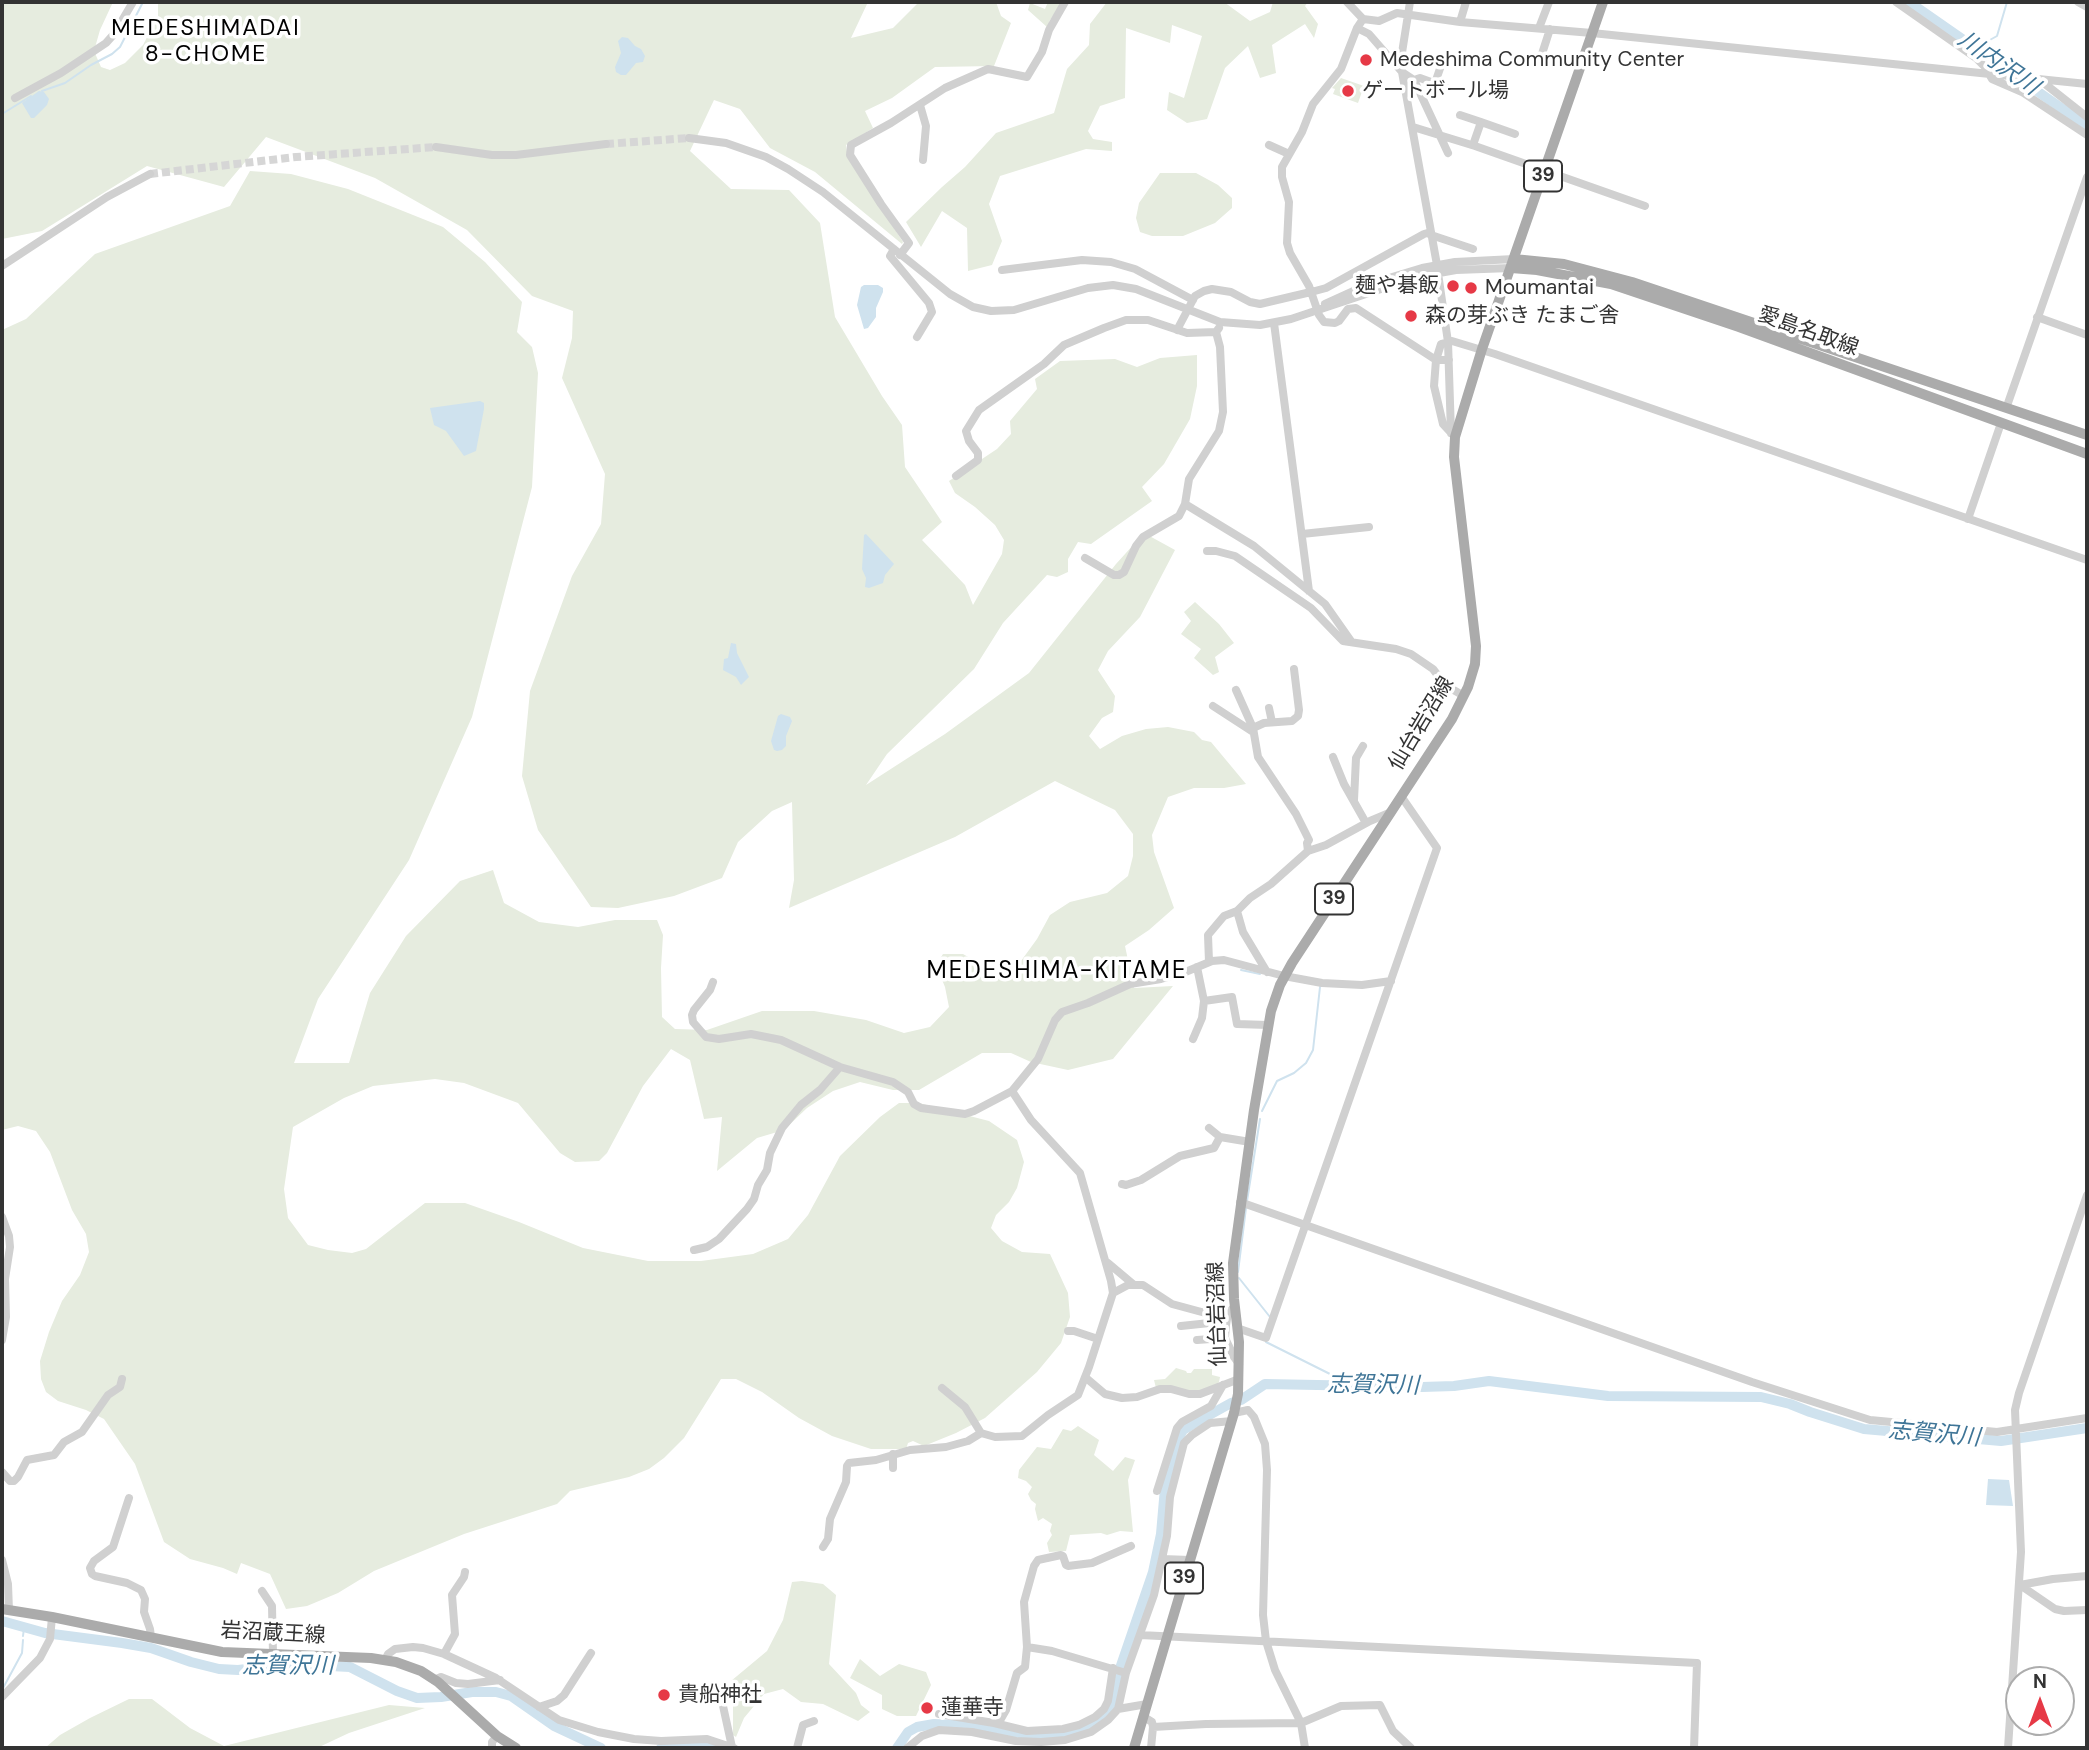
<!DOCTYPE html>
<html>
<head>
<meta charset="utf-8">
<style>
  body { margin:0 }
  #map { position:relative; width:2089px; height:1750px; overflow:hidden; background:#fff; font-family:"DM Sans",sans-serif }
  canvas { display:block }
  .frame { position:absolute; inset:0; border:4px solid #333; pointer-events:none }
  .north { position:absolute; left:2005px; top:1666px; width:70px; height:70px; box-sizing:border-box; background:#fff; border:2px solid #adadad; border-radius:50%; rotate:0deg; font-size:19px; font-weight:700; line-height:28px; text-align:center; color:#333 }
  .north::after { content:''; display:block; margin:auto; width:24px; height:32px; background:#e63946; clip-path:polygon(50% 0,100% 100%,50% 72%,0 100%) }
</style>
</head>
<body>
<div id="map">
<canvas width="2089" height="1750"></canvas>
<div class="frame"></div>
<div class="north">N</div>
</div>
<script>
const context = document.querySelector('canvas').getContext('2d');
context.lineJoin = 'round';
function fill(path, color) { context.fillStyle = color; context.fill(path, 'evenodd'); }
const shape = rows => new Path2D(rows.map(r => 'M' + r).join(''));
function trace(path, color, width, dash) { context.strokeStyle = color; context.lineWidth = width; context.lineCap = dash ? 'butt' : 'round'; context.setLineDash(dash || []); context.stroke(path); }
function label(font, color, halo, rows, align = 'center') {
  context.font = font + ' "DM Sans","Noto Sans JP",sans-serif'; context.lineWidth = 7; context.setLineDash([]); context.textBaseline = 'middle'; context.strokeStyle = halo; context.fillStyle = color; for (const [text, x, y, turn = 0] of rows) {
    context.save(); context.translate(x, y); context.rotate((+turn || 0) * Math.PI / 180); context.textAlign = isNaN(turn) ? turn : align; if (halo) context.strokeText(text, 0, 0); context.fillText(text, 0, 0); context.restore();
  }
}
const green = shape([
  [2,2,113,2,100,30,94,51,101,67,110,70,125,63,143,45,158,16,158,2,868,2,851,38,893,28,919,2,996,2,1001,16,1011,23,994,66,935,67,892,98,865,111,873,128,846,145,848,158,903,242,902,244,815,172,770,148,740,109,714,100,690,151,731,189,789,190,820,223,835,317,882,396,902,425,905,467,942,522,922,540,965,585,973,605,1002,554,1004,540,995,525,975,507,955,493,949,481,997,449,1011,434,1010,421,1037,389,1035,379,1060,361,1115,359,1137,367,1160,358,1197,355,1197,386,1190,419,1164,464,1142,487,1152,501,1091,544,1078,542,1068,559,1068,572,1057,577,1047,575,1003,623,974,669,887,754,866,785,945,734,1029,673,1116,564,1144,533,1175,550,1140,617,1108,651,1098,670,1115,696,1113,712,1102,718,1089,736,1100,749,1122,736,1146,729,1168,727,1194,732,1202,740,1211,742,1246,784,1224,788,1194,788,1168,797,1152,835,1154,852,1174,908,1149,930,1125,946,1134,988,1173,986,1113,1059,1068,1070,1031,1062,1011,1053,982,1053,919,1090,893,1090,860,1082,833,1091,807,1108,784,1130,757,1138,717,1171,722,1117,704,1119,690,1060,671,1049,643,1086,607,1153,599,1161,575,1162,560,1153,518,1103,464,1083,435,1079,373,1086,344,1098,293,1127,284,1189,288,1218,308,1245,328,1250,352,1253,366,1249,425,1203,465,1203,519,1222,583,1248,648,1261,701,1261,753,1254,788,1239,808,1215,840,1156,880,1117,899,1103,919,1103,989,1121,1017,1140,1024,1162,1017,1188,1009,1202,996,1215,991,1228,1002,1241,1022,1252,1050,1254,1068,1293,1070,1317,1061,1343,1037,1372,985,1418,956,1433,924,1446,913,1441,908,1443,906,1449,871,1449,832,1436,799,1418,762,1392,736,1379,721,1379,684,1438,664,1458,649,1469,629,1477,570,1491,557,1504,464,1534,374,1571,338,1593,307,1606,286,1609,270,1574,241,1563,237,1574,223,1568,190,1559,164,1542,135,1464,104,1419,86,1410,58,1401,46,1392,41,1379,40,1361,49,1332,62,1301,80,1275,89,1252,86,1234,72,1210,50,1152,36,1131,18,1126,2,1130,2,330,26,319,95,254,230,206,250,171,291,174,348,189,443,227,485,262,522,302,517,332,532,347,538,373,532,487,472,717,409,860,318,999,294,1063,349,1063,370,993,406,936,460,881,493,870,504,903,539,922,578,927,615,920,657,920,663,935,661,968,662,1017,675,1029,707,1030,762,1011,814,1011,866,1020,904,1033,930,1027,949,1007,945,987,936,965,943,954,963,954,982,965,1002,967,1021,961,1037,939,1050,915,1070,902,1107,893,1128,876,1133,856,1133,834,1115,810,1055,781,955,837,789,908,794,880,792,802,772,811,738,842,722,878,674,896,618,908,591,907,538,830,522,776,530,691,572,576,601,524,605,474,562,378,572,338,573,311,532,296,467,230,375,178,266,137,224,187,147,166,42,231,2,239],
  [1048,2,1063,2,1050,20,1047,27,1028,10,1030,3,1045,9],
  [1107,2,1224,2,1250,21,1270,12,1273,2,1308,2,1305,6,1318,24,1314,38,1305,24,1272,45,1276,73,1260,78,1248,46,1225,68,1207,119,1187,123,1167,110,1169,92,1184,98,1202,36,1172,25,1170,43,1126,28,1125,98,1100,106,1088,131,1093,139,1112,142,1112,151,1086,149,1000,176,989,204,1002,241,992,265,968,271,967,228,942,211,921,247,906,222,942,187,965,167,996,133,1054,113,1067,69,1089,45,1090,24],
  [1341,78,1364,86,1358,103,1333,94,1335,89,1332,88],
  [1160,173,1196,173,1218,185,1232,198,1232,208,1215,223,1183,236,1152,236,1140,232,1136,218,1139,203],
  [1195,602,1219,624,1234,643,1215,657,1219,672,1213,675,1194,658,1201,649,1181,634,1191,621,1184,612],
  [1176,1368,1186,1371,1187,1373,1191,1373,1194,1369,1212,1369,1212,1375,1220,1377,1219,1382,1216,1386,1200,1392,1156,1388,1154,1380,1165,1379],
  [1078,1426,1099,1440,1094,1455,1113,1471,1125,1457,1135,1460,1128,1480,1133,1532,1120,1531,1107,1535,1101,1533,1070,1535,1066,1551,1049,1552,1047,1543,1052,1535,1050,1531,1052,1524,1043,1518,1038,1521,1035,1509,1036,1504,1031,1500,1028,1494,1032,1487,1026,1481,1018,1478,1019,1470,1037,1447,1051,1449,1063,1429,1071,1431],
  [802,1581,823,1584,836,1595,829,1664,856,1693,861,1705,870,1712,858,1721,823,1704,801,1702,783,1689,764,1694,744,1718,736,1737,733,1735,733,1687,731,1681,767,1651,783,1620,792,1582],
  [860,1659,880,1676,899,1664,926,1672,931,1685,916,1716,897,1716,882,1709,882,1695,850,1678],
  [129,1699,152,1699,190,1728,224,1746,389,1705,425,1708,349,1733,317,1748,45,1748,60,1735,90,1718]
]);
const water = shape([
  [622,37,628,38,635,46,641,49,645,56,643,62,636,63,626,75,621,75,616,72,615,67,621,53,618,41],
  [39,91,44,92,49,99,47,105,34,118,31,118,22,103],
  [864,285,878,285,883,288,883,292,876,308,876,317,868,328,864,329,857,305,861,287],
  [480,401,484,403,484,409,476,451,464,456,446,431,434,425,430,408],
  [866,534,894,564,885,575,883,583,869,588,865,587,866,578,862,569,864,535],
  [731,643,736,644,737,653,749,677,741,685,736,677,723,670,724,659,728,658],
  [781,714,790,717,792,721,786,736,786,746,782,750,777,751,774,750,771,741,778,716],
  [1988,1479,2009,1480,2013,1506,1986,1505]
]);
const stream = shape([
  [1988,41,1997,36,2007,2],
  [1978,50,1982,45],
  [42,91,65,83,91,65,112,54,120,47,143,2],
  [2,114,31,96],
  [1241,970,1260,974],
  [1262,1111,1277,1081,1294,1073,1306,1063,1313,1050,1320,987],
  [1247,1201,1260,1119],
  [1238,1272,1246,1208],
  [1239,1278,1270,1317],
  [1266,1342,1332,1375],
  [1332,1386,1333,1381],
  [23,1636,24,1628],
  [2,1690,22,1653,23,1640]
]);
const river = shape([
  [1909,2,2087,126],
  [2,1621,45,1633,122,1643,151,1648,191,1662,219,1669,238,1670,290,1664,350,1667,397,1691,417,1698,441,1697,472,1692,496,1692,511,1696,554,1726,601,1748],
  [661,1748,696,1745,717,1748],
  [897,1748,908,1732,917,1727,934,1724,978,1726,1043,1737,1068,1734,1085,1728,1100,1720,1108,1713,1112,1704,1116,1680,1153,1572,1161,1534,1165,1488,1178,1439,1183,1430,1195,1423,1231,1403,1241,1400,1265,1384,1422,1387,1454,1386,1489,1381,1608,1396,1761,1397,1790,1404,1810,1412,1864,1429,2001,1441,2087,1428]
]);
const minorTunnel = shape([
  [606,144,689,138],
  [150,174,296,157,436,147]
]);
const minor = shape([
  [1347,2,1363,19,1379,21,1397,13,1460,22,1592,33,2087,84],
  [1410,2,1401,59,1402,72,1437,265],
  [1896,2,1976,58,1985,67,1992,79,2022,92,2087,135],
  [2078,2,2087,7],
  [1363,19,1357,28,1341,69,1313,104,1302,132,1282,167,1282,177,1289,202,1287,243,1290,253,1309,286,1319,315,1324,322,1335,323,1339,321,1348,309,1356,308,1436,360,1449,360],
  [1460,22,1466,2],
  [1357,28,1369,34,1402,72,1414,80,1420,78,1445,87],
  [1539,28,1549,2],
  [1540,60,1550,29],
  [1414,80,1448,153],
  [2040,80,2087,117],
  [1435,83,1444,57],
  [15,98,61,73,106,43,114,34,133,2],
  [920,105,926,126,923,160],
  [1460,115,1481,122,1473,145],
  [1481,122,1515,134],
  [1413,127,1475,146,1645,206],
  [689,138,726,143,766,157,788,169,823,192,950,294,973,307,991,311,1014,310,1088,288,1113,285,1136,289,1220,322,1260,325,1291,319,1417,277,1456,270,1511,268],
  [1269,145,1289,154],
  [436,147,492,155,516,155,606,144],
  [1431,235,1473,249],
  [894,249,890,256,929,303,932,312,917,337],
  [900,255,909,243,881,204,850,155,851,145,891,123,945,88,988,69,1027,77,1042,52,1049,30,1065,2],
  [2,266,107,197,150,174],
  [1002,270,1082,260,1111,262,1135,269,1193,300],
  [1438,273,1448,342,1451,433],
  [1325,304,1369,284,1422,268,1455,262,1514,259],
  [2037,317,2087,335],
  [1274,323,1309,591],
  [1177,330,1195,296,1204,291,1212,289,1231,292,1250,302,1260,304,1315,291,1326,288,1424,234,1431,232],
  [2008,403,2087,177],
  [1455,437,1443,424,1434,386,1436,360,1441,344,1452,341,1495,354,2087,560],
  [956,476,978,460,978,453,969,441,966,431,979,410,1044,364,1064,345,1104,328,1126,320,1148,320,1187,333,1216,332],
  [1185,504,1254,546,1309,591,1325,604,1351,641],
  [1968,519,2000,426],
  [1302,534,1369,527],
  [1207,551,1216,551,1235,556,1311,608,1343,641,1396,649,1411,654,1433,669,1445,685,1464,696],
  [1085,558,1114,575,1119,575,1124,572,1136,546,1143,537,1179,516,1185,504,1189,479,1219,431,1223,412,1220,347,1216,332,1219,328],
  [1294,669,1299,710,1298,716,1292,721,1264,723,1253,728,1258,757,1296,814,1309,840,1307,843,1308,851],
  [1236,690,1253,728],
  [1213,706,1253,732],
  [1269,708,1272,722],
  [1333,757,1344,784,1366,823],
  [1354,800,1356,758,1363,746],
  [1209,962,1208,935,1224,916,1237,911],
  [1197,967,1204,1001,1232,997,1237,1024,1268,1025],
  [1267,972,1243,932,1237,911,1250,898,1271,884,1308,851,1326,845,1370,821,1389,813],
  [713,982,710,990,694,1010,692,1015,693,1022,706,1037,719,1039,751,1034,781,1040,840,1067,893,1082,908,1092,914,1104,921,1108,965,1114,974,1111,1012,1091,1038,1059,1055,1020,1062,1012,1088,1003,1130,984,1161,979,1183,973,1212,961,1224,960,1284,976,1322,983,1362,985,1391,981],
  [1193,1039,1202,1018,1204,1001],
  [1209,1128,1220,1137,1250,1142],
  [1122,1184,1126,1185,1141,1180,1180,1156,1214,1148,1220,1137],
  [1240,1202,1752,1382,1870,1420,1997,1432,2087,1418],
  [2,1217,9,1236,10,1247,5,1279,6,1317,2,1340],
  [694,1250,707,1247,719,1239,747,1209,754,1199,758,1185,767,1170,770,1153,782,1128,801,1105,820,1090,840,1067],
  [1108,1263,1133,1284],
  [1113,1293,1128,1285,1143,1285,1172,1304,1209,1314,1226,1325,1225,1338,1234,1357,1239,1364],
  [1226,1325,1228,1313,1234,1307],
  [1181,1326,1219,1322],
  [1237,1328,1266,1338,1437,848,1401,796],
  [1068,1331,1074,1331,1098,1339],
  [1197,1340,1225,1338],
  [1085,1377,1105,1394,1122,1398,1137,1397,1160,1389,1171,1389,1189,1394,1200,1394,1239,1379],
  [942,1388,965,1407,981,1433],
  [1234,1413,1248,1410,1254,1417,1265,1444,1267,1470,1263,1615,1266,1641,1275,1670,1301,1723,1305,1748],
  [893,1454,893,1468],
  [2,1472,10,1481,14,1481,18,1477,27,1460,54,1455,64,1442,82,1432,108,1395,120,1387,122,1379],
  [1157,1491,1177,1428,1182,1422,1211,1406,1223,1385],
  [129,1498,113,1547,94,1561,90,1568,92,1574,95,1576,127,1583,141,1590,145,1599,144,1612,150,1629,151,1637],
  [823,1547,828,1539,830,1519,846,1482,847,1466,849,1463,876,1460,910,1450,946,1447,968,1441,981,1433,995,1437,1022,1436,1048,1415,1078,1395,1089,1367,1113,1293,1111,1281,1080,1173,1031,1120,1012,1091],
  [1162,1559,1190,1560],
  [2,1560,8,1584,9,1611],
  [2020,1585,2055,1609,2064,1611,2087,1610],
  [2020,1585,2053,1579,2087,1576],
  [262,1591,272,1606,273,1655],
  [1140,1635,1697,1663,1694,1748],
  [444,1654,455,1634,452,1595,464,1577,465,1572],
  [385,1660,388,1654,395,1649,413,1647,423,1648,444,1654,496,1678,559,1720,598,1732,634,1739,661,1741,707,1739,734,1748],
  [1126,1673,1052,1651,1027,1647,1024,1602,1034,1566,1038,1560,1061,1555,1063,1556,1066,1565,1068,1566,1092,1563,1131,1546],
  [434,1680,441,1677,456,1683,468,1684,500,1680],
  [2,1697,40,1658,50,1639,52,1617],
  [723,1706,732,1747],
  [539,1707,557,1701,564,1695,591,1653],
  [1118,1709,1147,1704],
  [939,1714,994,1723,1027,1731,1063,1729,1079,1725,1095,1717,1104,1709,1108,1701,1113,1668],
  [1144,1717,1152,1722,1153,1727,1206,1724,1301,1723,1341,1706,1380,1705,1393,1731,1411,1748],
  [998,1724,1006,1710,1017,1673,1025,1667,1027,1647],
  [492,1748,492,1742,497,1736],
  [797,1748,803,1725,814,1721],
  [907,1748,922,1736,939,1730,972,1732,1016,1741,1041,1742,1065,1740,1091,1732,1108,1720,1118,1709,1126,1673,1154,1595,1167,1536,1170,1497,1184,1443,1192,1435,1210,1423,1232,1421],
  [1151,1748,1153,1727],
  [2008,1748,2021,1552,2015,1410,2019,1393,2087,1195]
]);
const major = shape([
  [1514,259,1564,264,1632,282,2087,435],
  [1511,268,1537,270,1611,284,1739,327,2087,454],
  [2,1609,52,1617,222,1652,371,1658,396,1662,421,1671,438,1682,497,1736,516,1748],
  [1134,1748,1234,1413,1238,1394,1239,1342,1234,1299,1233,1263,1254,1110,1271,1011,1280,985,1292,963,1452,719,1468,687,1475,664,1476,646,1454,457,1455,437,1482,349,1603,2]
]);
const markers = [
  [1366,60,7,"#e63946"],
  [1348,91,7,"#e63946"],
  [1453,286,7,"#e63946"],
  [1471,288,7,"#e63946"],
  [1411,316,7,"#e63946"],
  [664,1695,7,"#e63946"],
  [927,1708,7,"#e63946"]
];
const shields = [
  [1543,176,38],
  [1334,899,38],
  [1184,1578,38]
];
const shieldNames = [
  ["39",1543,176],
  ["39",1334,899],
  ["39",1184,1578]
];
const poiNames = [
  ["Medeshima Community Center",1380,60],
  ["ゲートボール場",1362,91],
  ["麺や碁飯",1439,286,"right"],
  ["Moumantai",1485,288],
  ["森の芽ぶき たまご舎",1425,316],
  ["貴船神社",678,1695],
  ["蓮華寺",941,1708]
];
const streetNames = [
  ["愛島名取線",1808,332,20],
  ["仙台岩沼線",1422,724,-59],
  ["仙台岩沼線",1218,1314,-92],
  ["岩沼蔵王線",273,1634,3]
];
const neighbourhoodNames = [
  ["MEDESHIMADAI",206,29],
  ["8-CHOME",206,55]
];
const waterNames = [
  ["川内沢川",1998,64,35],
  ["志賀沢川",1373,1386,1],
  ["志賀沢川",1934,1435,5],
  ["志賀沢川",288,1667]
];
const quarterNames = [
  ["MEDESHIMA-KITAME",1057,972]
];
fill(green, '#e6ecdf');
fill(water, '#cfe2ee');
trace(stream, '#cfe2ee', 2);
trace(river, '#cfe2ee', 10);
trace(minorTunnel, '#d6d6d6', 8, [8, 4]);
trace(minor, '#d0d0d0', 8);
trace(major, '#ababab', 10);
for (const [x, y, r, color] of markers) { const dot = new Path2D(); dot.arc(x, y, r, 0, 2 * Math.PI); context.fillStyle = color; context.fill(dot); trace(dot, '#fff', 2.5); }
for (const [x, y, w] of shields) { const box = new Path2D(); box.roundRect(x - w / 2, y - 15.5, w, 31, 5); context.fillStyle = '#fff'; context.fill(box); trace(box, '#333', 2); }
label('bold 19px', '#333', null, shieldNames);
label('21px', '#333', '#fff', poiNames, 'left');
label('21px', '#333', '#fff', streetNames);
context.letterSpacing = '2px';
label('23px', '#000', '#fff', neighbourhoodNames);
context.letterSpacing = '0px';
label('italic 23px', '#3f7597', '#fff', waterNames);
context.letterSpacing = '2px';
label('24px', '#000', '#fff', quarterNames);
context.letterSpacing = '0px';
</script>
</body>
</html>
